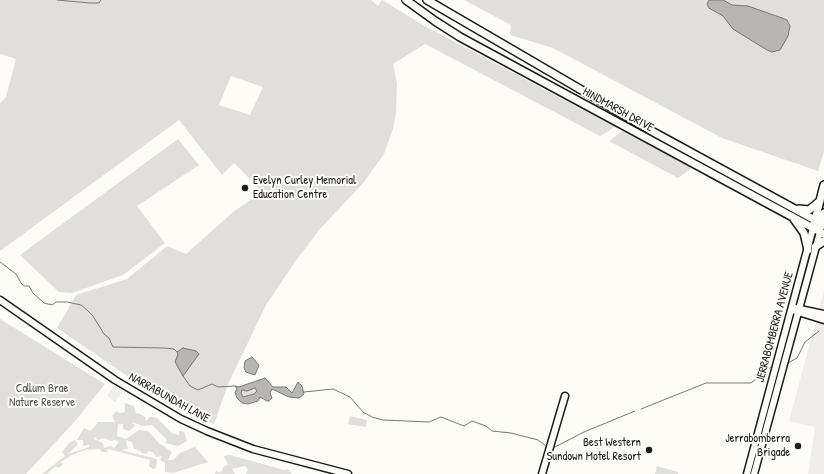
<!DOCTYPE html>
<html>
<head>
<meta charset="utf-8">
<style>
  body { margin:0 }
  canvas { display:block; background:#fdfcf7 }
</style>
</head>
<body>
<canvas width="824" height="474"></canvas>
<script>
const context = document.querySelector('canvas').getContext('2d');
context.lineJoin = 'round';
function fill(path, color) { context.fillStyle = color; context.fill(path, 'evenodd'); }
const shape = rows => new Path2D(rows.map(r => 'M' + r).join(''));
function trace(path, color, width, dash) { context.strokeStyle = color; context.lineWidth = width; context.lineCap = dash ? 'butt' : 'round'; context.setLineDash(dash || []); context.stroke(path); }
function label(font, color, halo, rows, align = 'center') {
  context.font = font + ' "Patrick Hand",sans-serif'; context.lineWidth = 4; context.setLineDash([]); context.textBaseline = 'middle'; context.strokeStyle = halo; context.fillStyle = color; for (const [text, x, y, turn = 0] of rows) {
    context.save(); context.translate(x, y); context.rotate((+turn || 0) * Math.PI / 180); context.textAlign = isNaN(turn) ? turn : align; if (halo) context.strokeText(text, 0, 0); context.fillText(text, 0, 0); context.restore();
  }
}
const built = shape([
  [824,291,824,474,808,474,815,427,789,421],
  [115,385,123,391,115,402,107,396]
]);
const green = shape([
  [0,0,371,0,378,6,382,0,423,25,615,127,600,136,425,44,393,64,397,83,396,113,393,129,384,154,364,182,320,229,297,259,266,305,229,382,214,424,164,401,57,328,76,295,127,279,167,246,186,254,233,212,256,196,258,188,256,180,253,177,250,179,234,163,222,175,179,120,0,251,0,104,6,97,16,59,0,54],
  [231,76,263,87,250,115,219,105],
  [464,0,824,0,824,151,818,171,722,138,553,48,510,35,511,25],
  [622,131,692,168,678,178,609,141],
  [178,139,199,165,137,206,165,243,123,275,72,293,59,292,20,255],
  [0,319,105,384,76,420,26,474,0,474],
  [255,388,257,392,254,394,243,397,241,393,242,390,247,391],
  [125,403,134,406,136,414,138,413,145,417,146,421,150,417,157,418,172,433,179,435,179,431,184,432,187,441,178,446,165,443,167,440,152,425,142,426,132,422,135,426,129,431,123,429,123,424,118,424,117,436,126,439,139,430,148,431,159,443,172,452,168,460,173,460,180,453,195,447,208,462,173,473,165,472,165,463,160,460,162,456,156,457,153,452,148,451,147,454,141,453,141,451,134,449,132,442,126,440,128,449,121,450,157,459,156,468,153,469,149,466,150,460,108,449,107,452,101,452,100,449,85,450,72,455,61,462,63,465,58,468,56,466,47,474,42,474,65,456,62,452,69,443,75,440,78,444,68,454,89,447,89,445,83,446,83,440,77,440,84,428,91,431,98,422,115,422,112,416,116,411,120,413,125,412],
  [95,437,98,440,104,438,111,441,115,440,119,442,114,448,110,446,104,448,103,443,94,439],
  [350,416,367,420,366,427,348,424],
  [230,455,284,470,288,469,292,474,246,474,248,469,245,466,232,469,235,474,215,474,216,471,221,473,224,466,228,465,224,456],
  [657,466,678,472,678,474,655,474]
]);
const water = shape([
  [709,0,723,0,732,5,748,6,782,18,787,20,790,26,788,36,780,50,772,52,767,50,733,29,723,16,709,8,707,4,709,0],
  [183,348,196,351,199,354,183,376,175,362,178,354,177,352,183,348],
  [252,357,259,365,255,375,246,372,244,368,245,361,252,357],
  [265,378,273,387,286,387,292,393,298,382,302,386,304,394,299,398,289,397,272,389,270,393,272,398,269,401,267,401,260,397,258,401,248,404,242,403,237,398,235,392,237,389,235,386,239,387,265,378],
  [255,388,257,391,254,394,243,397,241,393,242,390,247,391,255,388]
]);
const stream = shape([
  [57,0,90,3,99,3,101,0],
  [0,262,16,274,21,283,24,286,29,286,33,293,44,303,52,305,56,302,67,302,81,305,86,309,93,316,104,334,109,338,113,347,164,348,174,349,177,352],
  [788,363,797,358,805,342,819,331],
  [183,376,190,386,198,390,212,384,218,387,235,386],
  [304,392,333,389,350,397,363,412,372,417,383,420,429,422,441,417,464,426,472,421,486,426,492,431,511,433,538,440,548,447],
  [641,409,706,383,751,383,771,367],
  [553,448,584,432,635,411]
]);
const minor = shape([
  [0,300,115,380,181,419,207,431,253,449,348,474],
  [795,308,824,314],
  [795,311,824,320],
  [542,474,565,396],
  [747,474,813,228],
  [754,474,820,232]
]);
const major = shape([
  [406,0,435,21,460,37,824,234],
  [427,0,657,134,824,225],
  [799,209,809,210,820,201],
  [794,219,804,233,808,250],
  [814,224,824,185],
  [820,228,824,213],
  [815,247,824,241]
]);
const markers = [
  [245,188,4,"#1c1c1c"],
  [798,446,4,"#1c1c1c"],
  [649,450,4,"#1c1c1c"]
];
const streetNames = [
  ["HINDMARSH DRIVE",618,110,29],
  ["JERRABOMBERRA AVENUE",775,327,-75],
  ["NARRABUNDAH LANE",169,398,29]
];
const poiNames = [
  ["Evelyn Curley Memorial",253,181,"left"],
  ["Education Centre",253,195,"left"],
  ["Jerrabomberra",790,439],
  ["Brigade",790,453],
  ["Best Western",641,443],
  ["Sundown Motel Resort",641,457]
];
const parkNames = [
  ["Callum Brae",42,389],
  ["Nature Reserve",42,403]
];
fill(built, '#eeede9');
fill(green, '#e0dfdb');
fill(water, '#b7b6b2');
trace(water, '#797876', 1);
trace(stream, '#797876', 1);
trace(minor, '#1c1c1c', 9);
trace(major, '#1c1c1c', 10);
trace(minor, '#fdfcf7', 6);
trace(major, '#fdfcf7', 7);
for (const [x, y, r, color] of markers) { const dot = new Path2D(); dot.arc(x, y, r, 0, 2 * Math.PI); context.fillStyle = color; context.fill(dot); trace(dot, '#fdfcf7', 1.5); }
label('12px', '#1c1c1c', '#fdfcf7', streetNames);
label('12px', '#1c1c1c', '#fdfcf7', poiNames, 'right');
label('12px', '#575655', '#fdfcf7', parkNames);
</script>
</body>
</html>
